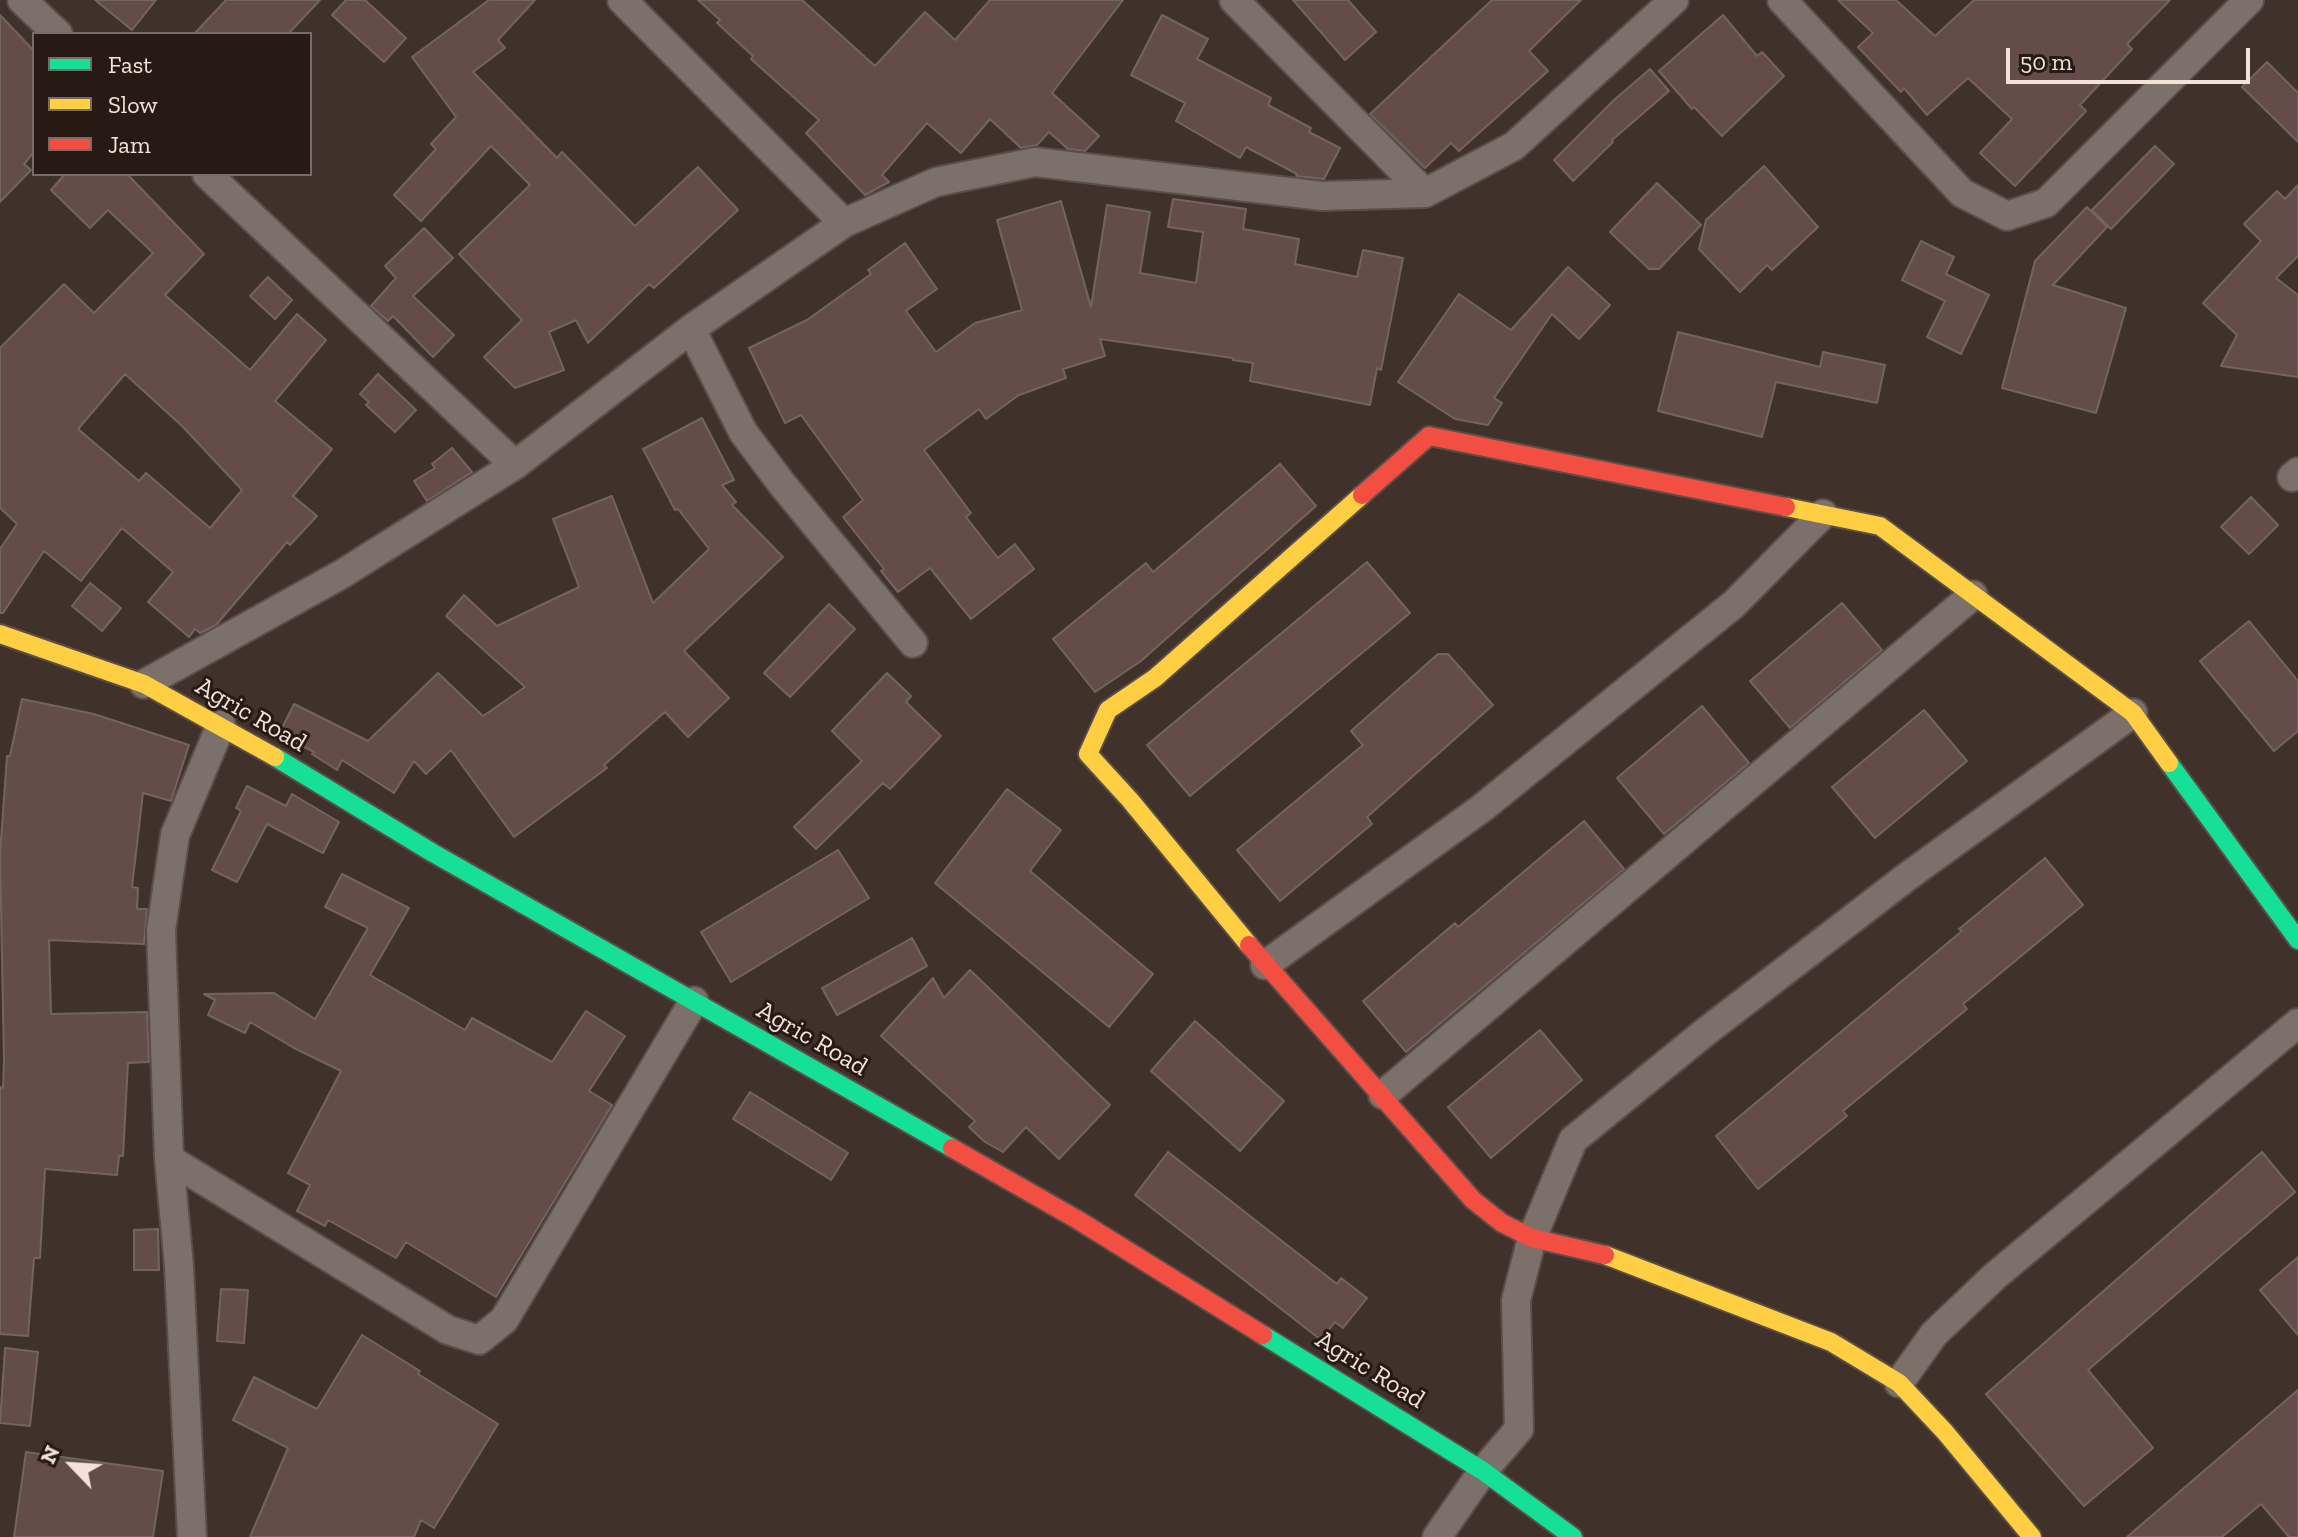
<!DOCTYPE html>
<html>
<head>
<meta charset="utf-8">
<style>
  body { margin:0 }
  #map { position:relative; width:2298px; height:1537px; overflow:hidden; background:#40322a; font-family:"Zilla Slab",serif }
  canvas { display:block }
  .legend { position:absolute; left:32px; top:32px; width:280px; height:144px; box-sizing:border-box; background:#271a14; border:2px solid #796a63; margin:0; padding:10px 14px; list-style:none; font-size:24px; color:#f4e2d9 }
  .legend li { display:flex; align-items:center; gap:16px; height:40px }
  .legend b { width:40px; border:2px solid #796a63 }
  .north { position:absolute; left:32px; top:1425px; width:80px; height:80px; -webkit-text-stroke:6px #271a14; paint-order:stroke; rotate:295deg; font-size:22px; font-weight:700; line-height:32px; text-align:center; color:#f4e2d9 }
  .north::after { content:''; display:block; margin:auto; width:28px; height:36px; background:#f4e2d9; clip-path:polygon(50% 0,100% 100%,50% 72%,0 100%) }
  .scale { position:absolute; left:2006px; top:48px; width:244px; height:36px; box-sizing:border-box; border:4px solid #f4e2d9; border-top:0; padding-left:10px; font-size:24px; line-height:28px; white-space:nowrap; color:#f4e2d9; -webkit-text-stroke:6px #271a14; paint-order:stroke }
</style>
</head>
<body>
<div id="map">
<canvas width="2298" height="1537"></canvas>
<ul class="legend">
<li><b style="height:10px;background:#16e098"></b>Fast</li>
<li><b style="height:10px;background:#ffcf43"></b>Slow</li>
<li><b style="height:10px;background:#f24e42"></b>Jam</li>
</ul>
<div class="north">N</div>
<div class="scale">50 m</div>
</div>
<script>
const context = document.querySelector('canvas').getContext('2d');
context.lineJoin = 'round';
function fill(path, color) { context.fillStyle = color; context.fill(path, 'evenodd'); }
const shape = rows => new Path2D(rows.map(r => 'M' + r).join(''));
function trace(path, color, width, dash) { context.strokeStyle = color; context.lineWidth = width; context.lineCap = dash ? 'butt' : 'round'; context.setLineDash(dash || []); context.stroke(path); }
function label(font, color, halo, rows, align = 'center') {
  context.font = font + ' "Zilla Slab",serif'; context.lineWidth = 6; context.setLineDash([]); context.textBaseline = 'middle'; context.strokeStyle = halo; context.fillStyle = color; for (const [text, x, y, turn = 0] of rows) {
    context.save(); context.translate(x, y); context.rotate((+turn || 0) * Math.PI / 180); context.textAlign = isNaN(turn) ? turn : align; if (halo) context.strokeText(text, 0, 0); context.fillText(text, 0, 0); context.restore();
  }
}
const building = shape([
  [95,0,156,0,132,30,95,0],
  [226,0,320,0,288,34,194,34,226,0],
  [346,0,365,0,406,38,384,62,332,15,346,0],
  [489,0,535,0,498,40,505,48,473,72,557,158,562,152,635,226,698,167,738,210,654,288,649,284,588,343,576,320,549,332,564,370,515,388,484,357,522,320,459,254,530,185,491,146,421,221,394,195,436,149,431,144,456,117,412,57,489,0],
  [698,0,802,0,875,66,925,12,955,40,990,0,1123,0,1052,93,1099,136,1085,151,1068,149,1049,132,1037,145,1021,148,990,119,961,153,927,123,882,175,889,182,865,195,806,133,819,120,751,59,753,56,717,23,720,20,698,0],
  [1293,0,1348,0,1376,32,1345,60,1293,0],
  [1492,0,1581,0,1529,51,1548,71,1459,151,1451,143,1425,168,1370,114,1492,0],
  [1838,0,1896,0,1935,36,1974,0,2170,0,2127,44,2132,49,2080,105,2086,111,2015,186,1980,153,2012,119,1968,78,1927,115,1904,88,1901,92,1858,47,1873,33,1838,0],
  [0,15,34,51,34,152,24,164,31,170,0,202,0,15],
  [1162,15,1208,39,1197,59,1271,98,1268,105,1311,128,1309,132,1340,148,1324,179,1296,176,1297,174,1246,147,1240,158,1176,121,1185,103,1131,75,1162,15],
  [1723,15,1757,56,1762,52,1784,76,1722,136,1694,107,1692,109,1659,71,1723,15],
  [2267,62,2298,93,2298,142,2242,87,2267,62],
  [1650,69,1669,91,1612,140,1613,142,1573,181,1554,160,1614,100,1650,69],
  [2155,146,2174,164,2111,229,2092,210,2155,146],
  [1764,166,1818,227,1772,270,1767,265,1740,292,1699,249,1706,220,1764,166],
  [65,174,127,174,204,254,165,295,250,370,297,314,326,340,275,401,332,449,293,496,317,516,290,545,287,542,216,625,200,633,195,629,189,637,148,602,173,572,122,528,81,581,44,551,3,613,0,613,0,549,17,524,0,508,0,348,64,284,94,313,153,253,108,210,90,228,51,190,65,174],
  [125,374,182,426,242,490,210,528,146,473,139,481,78,429,125,374],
  [1657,183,1701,225,1659,269,1649,269,1610,232,1657,183],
  [2298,185,2298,256,2276,278,2298,295,2298,377,2221,366,2237,335,2203,303,2261,241,2244,224,2277,191,2285,199,2298,185],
  [1173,199,1246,209,1243,229,1299,239,1295,264,1357,277,1363,250,1403,258,1381,370,1377,368,1370,405,1250,381,1253,363,1233,360,1233,358,1100,339,1105,356,1063,369,1066,378,1019,395,986,419,979,409,924,450,971,513,966,517,998,558,1015,544,1034,569,971,619,930,568,898,592,881,571,884,569,843,517,863,500,801,415,785,423,749,348,807,320,871,274,868,270,905,243,937,289,906,311,936,352,975,323,1022,310,997,220,1061,201,1091,307,1107,205,1150,212,1140,273,1196,283,1203,232,1168,227,1173,199],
  [2087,207,2107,227,2053,285,2126,308,2096,413,2002,388,2035,261,2087,207],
  [424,228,453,258,413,296,454,335,433,357,393,316,388,321,371,306,396,278,385,266,424,228],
  [1921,241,1954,257,1946,274,1989,295,1961,354,1927,337,1945,301,1902,280,1921,241],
  [1568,267,1610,305,1579,339,1552,314,1494,398,1502,403,1488,425,1455,419,1398,382,1459,294,1511,330,1568,267],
  [268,277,292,300,275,319,250,296,268,277],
  [1678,332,1820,367,1823,352,1885,365,1877,403,1776,382,1762,437,1658,411,1678,332],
  [378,374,416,410,395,432,366,405,369,402,360,394,378,374],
  [702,418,734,480,722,485,736,502,732,505,783,557,684,651,729,698,688,737,665,712,604,765,607,768,514,837,451,750,426,774,414,761,394,793,342,760,337,770,312,754,314,752,279,734,294,704,368,741,438,673,483,716,525,687,446,616,464,595,497,626,579,587,553,519,612,496,653,603,709,549,678,509,675,510,643,449,702,418],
  [452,448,472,472,427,501,414,481,435,468,432,464,452,448],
  [1280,464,1316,506,1141,661,1095,692,1053,639,1146,563,1153,572,1280,464],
  [2251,497,2278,525,2249,554,2221,527,2251,497],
  [1367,562,1410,613,1190,796,1147,745,1367,562],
  [90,583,121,608,102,631,72,606,90,583],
  [1842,603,1882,650,1790,728,1750,681,1842,603],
  [829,604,855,629,790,697,764,673,829,604],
  [2249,621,2298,681,2298,731,2274,751,2200,661,2249,621],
  [1438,654,1448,654,1493,705,1367,817,1372,824,1280,901,1237,850,1363,745,1351,731,1438,654],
  [887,673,911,696,906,702,941,736,890,789,883,783,816,849,794,827,862,761,832,731,887,673],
  [22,699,94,714,189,745,171,801,143,793,132,887,138,888,137,909,147,909,144,944,49,940,51,1014,147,1012,149,1062,128,1063,123,1156,119,1156,117,1175,45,1169,40,1258,34,1258,28,1336,0,1334,0,1087,3,1088,4,1061,0,854,7,756,10,756,22,699],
  [1702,706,1749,763,1664,834,1617,778,1702,706],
  [1924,710,1967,761,1875,838,1832,787,1924,710],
  [247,786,286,806,292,794,339,822,323,853,267,824,237,882,212,870,241,811,236,808,247,786],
  [1007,789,1061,830,1030,871,1153,974,1109,1027,935,883,1007,789],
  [1584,821,1624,869,1406,1052,1363,1001,1455,923,1458,927,1584,821],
  [838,850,869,898,731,982,701,932,838,850],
  [2045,858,2083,905,1963,1004,1967,1009,1843,1111,1847,1116,1758,1189,1716,1136,1962,931,1959,929,2045,858],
  [342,874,409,908,370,975,465,1030,472,1018,552,1062,586,1011,625,1036,589,1091,612,1105,496,1297,406,1242,396,1258,328,1220,325,1226,297,1211,310,1185,288,1173,341,1071,294,1048,250,1022,245,1033,208,1015,215,1000,204,994,274,993,315,1019,368,928,325,907,342,874],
  [912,938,927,966,837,1015,822,988,912,938],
  [970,970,1110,1105,1059,1159,1026,1127,1003,1152,985,1142,969,1127,975,1121,881,1036,933,978,944,998,970,970],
  [1195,1021,1284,1101,1240,1151,1151,1071,1195,1021],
  [1540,1030,1582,1080,1491,1158,1448,1107,1540,1030],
  [750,1092,848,1153,831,1180,733,1119,750,1092],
  [1168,1152,1337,1284,1341,1278,1367,1298,1343,1328,1335,1322,1321,1340,1135,1195,1168,1152],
  [2262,1152,2295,1192,2088,1370,2153,1448,2084,1506,1986,1394,2262,1152],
  [158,1229,159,1270,134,1270,134,1230,158,1229],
  [2298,1257,2298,1335,2260,1290,2298,1257],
  [221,1289,248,1290,244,1343,217,1341,221,1289],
  [362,1335,420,1371,418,1374,498,1424,434,1528,421,1520,414,1537,250,1537,288,1448,233,1420,254,1377,317,1409,362,1335],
  [5,1348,38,1352,30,1426,0,1423,5,1348],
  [2298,1390,2298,1537,2289,1537,2261,1504,2222,1537,2127,1537,2298,1390],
  [26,1452,163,1471,153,1537,14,1537,26,1452]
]);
const street = shape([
  [22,0,58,34],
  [622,0,844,223],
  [1234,0,1425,193],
  [1782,0,1962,193,2007,216,2046,203,2249,0],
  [207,174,515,465],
  [691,329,743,432,782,484,913,643],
  [2292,477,2298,472],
  [144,684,342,574,515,465,691,329,844,223,936,182,1035,162,1322,196,1425,193,1514,146,1674,0],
  [1265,965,1482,808,1734,604,1823,514],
  [1383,1095,1973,595],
  [169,1159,448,1330,479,1340,504,1320,694,1001],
  [1899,1383,1934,1334,1995,1276,2298,1023],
  [192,1537,179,1266,169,1159,161,930,175,835,221,725],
  [1437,1537,1483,1471,1519,1429,1516,1300,1532,1238,1573,1140,1704,1033,1908,876,2133,713]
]);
const fast = shape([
  [275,757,433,853,952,1148],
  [2169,763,2298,940],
  [1263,1335,1483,1471,1573,1537]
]);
const slow = shape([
  [1786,507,1880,526,2133,713,2169,763],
  [0,634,144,684,275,757],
  [1249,945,1130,800,1088,754,1108,710,1155,678,1362,495],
  [1605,1255,1831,1342,1899,1383,1945,1432,2032,1537]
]);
const jam = shape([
  [1362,495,1429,436,1786,507],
  [1249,945,1473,1200,1502,1223,1532,1238,1605,1255],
  [952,1148,1078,1220,1263,1335]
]);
const streetNames = [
  ["Agric Road",251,715,30],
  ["Agric Road",812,1039,30],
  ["Agric Road",1370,1370,32]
];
fill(building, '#644c48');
trace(building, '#72645f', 2);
trace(street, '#5b4e47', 32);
trace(fast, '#5b4e47', 22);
trace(slow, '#5b4e47', 22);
trace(jam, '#5b4e47', 22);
trace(street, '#7c706b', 28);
trace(fast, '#16e098', 18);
trace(slow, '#ffcf43', 18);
trace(jam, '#f24e42', 18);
label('26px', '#f4e2d9', '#271a14', streetNames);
</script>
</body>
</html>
